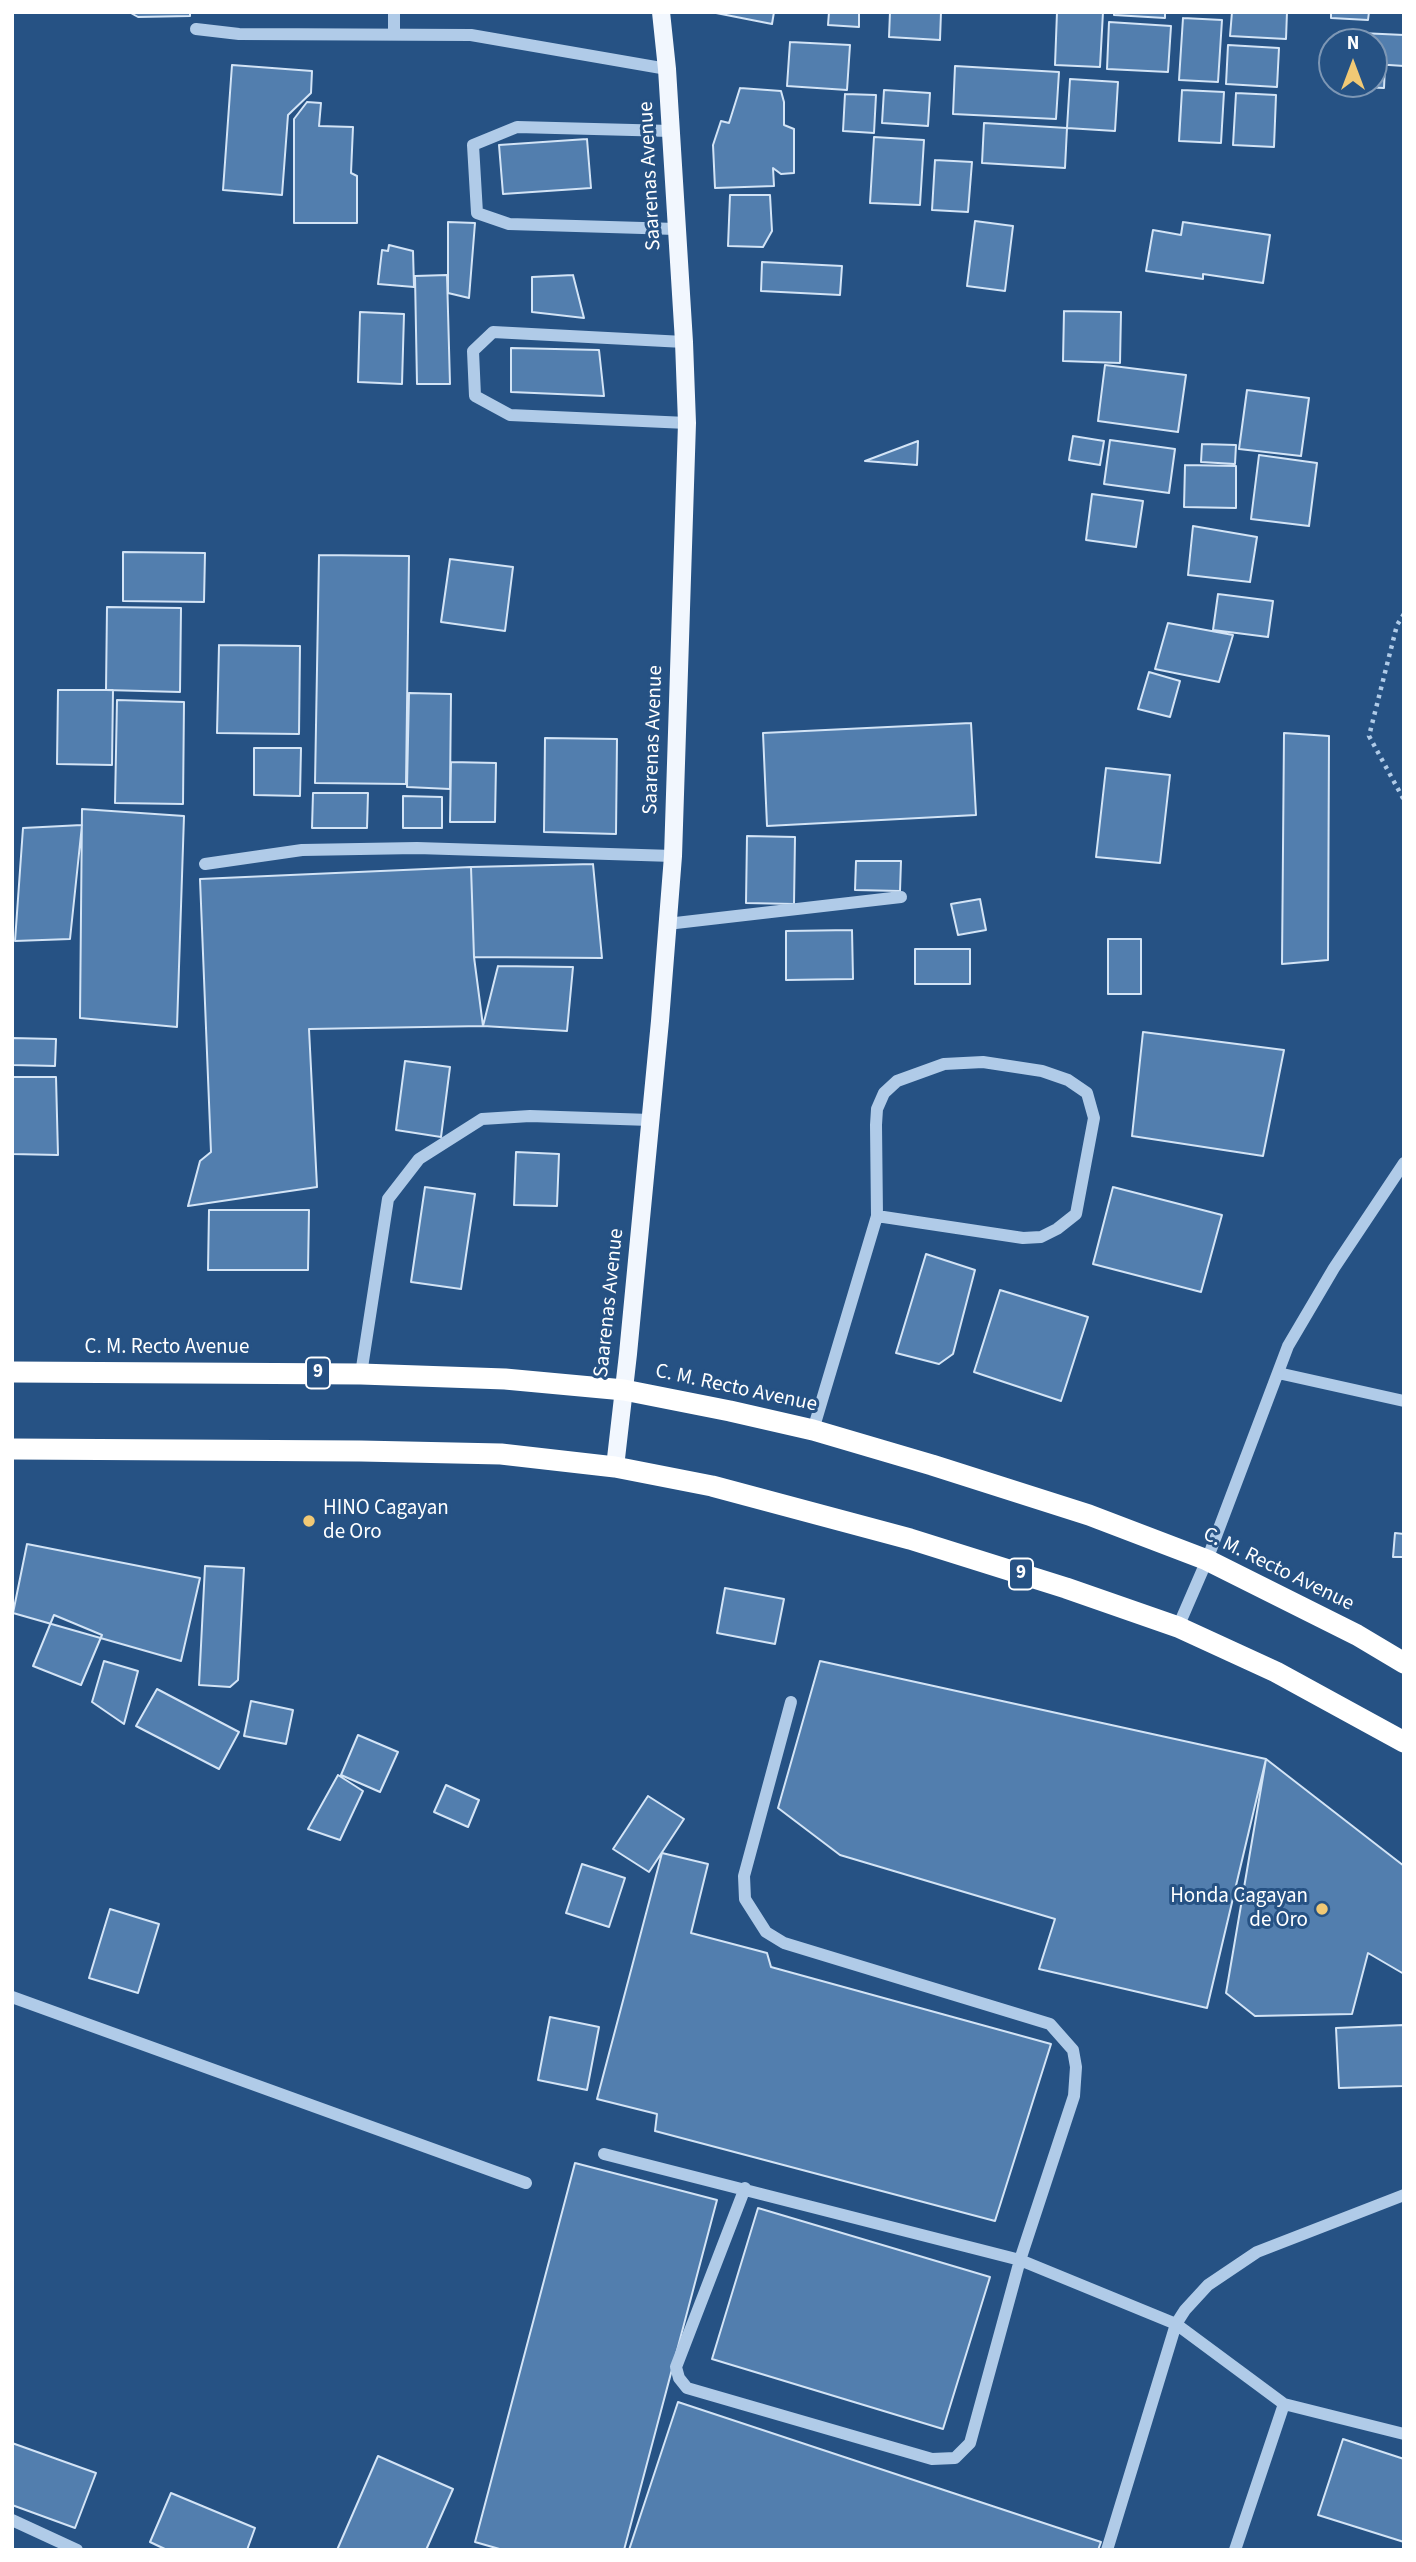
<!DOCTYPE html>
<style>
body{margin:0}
#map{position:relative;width:1416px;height:2562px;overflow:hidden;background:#265284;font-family:"Source Sans 3",sans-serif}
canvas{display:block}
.frame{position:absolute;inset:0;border:14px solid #fff;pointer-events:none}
.north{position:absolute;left:1318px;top:28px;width:70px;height:70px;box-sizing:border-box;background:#265284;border:2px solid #7d97b5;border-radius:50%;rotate:0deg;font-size:19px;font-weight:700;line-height:28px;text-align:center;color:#fff}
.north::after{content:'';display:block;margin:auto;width:24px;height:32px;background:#f1c975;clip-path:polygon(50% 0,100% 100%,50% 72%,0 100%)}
</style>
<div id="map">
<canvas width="1416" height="2562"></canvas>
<div class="frame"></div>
<div class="north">N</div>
</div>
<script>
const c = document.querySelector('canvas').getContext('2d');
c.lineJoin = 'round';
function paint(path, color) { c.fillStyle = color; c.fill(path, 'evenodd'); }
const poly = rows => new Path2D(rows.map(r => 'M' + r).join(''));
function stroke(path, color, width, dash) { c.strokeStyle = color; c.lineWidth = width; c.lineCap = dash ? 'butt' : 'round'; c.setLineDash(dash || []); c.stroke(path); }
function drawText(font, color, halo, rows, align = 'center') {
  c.font = font + ' "Source Sans 3",sans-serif'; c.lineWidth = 6; c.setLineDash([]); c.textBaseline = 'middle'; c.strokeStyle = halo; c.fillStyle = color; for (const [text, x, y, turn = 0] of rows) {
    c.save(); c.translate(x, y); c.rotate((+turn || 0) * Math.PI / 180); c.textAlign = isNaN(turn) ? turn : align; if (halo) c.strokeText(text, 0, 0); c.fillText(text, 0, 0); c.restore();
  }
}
const building = poly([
 [129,12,190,12,190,16,138,17,129,12],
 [711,12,774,12,772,24,711,12],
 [829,12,859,12,859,27,828,25,829,12],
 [890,12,941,12,940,40,889,37,890,12],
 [1057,12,1103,12,1100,67,1055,65,1057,12],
 [1114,12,1165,12,1165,18,1114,15,1114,12],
 [1232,12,1287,12,1286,39,1230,36,1232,12],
 [1331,12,1369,12,1368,20,1331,18,1331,12],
 [1183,18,1222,20,1218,82,1179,80,1183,18],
 [1109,22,1171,26,1168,72,1107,69,1109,22],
 [1339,32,1404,35,1404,66,1374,64,1374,42,1339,42,1339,32],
 [790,42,850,45,847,90,787,86,790,42],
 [1228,45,1279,48,1277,87,1226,84,1228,45],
 [232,65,312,71,311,93,288,115,282,195,223,190,232,65],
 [1374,65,1385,66,1384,88,1339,86,1374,84,1374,65],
 [955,66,1059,72,1056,119,953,114,955,66],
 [1070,79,1118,82,1115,131,1067,128,1070,79],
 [740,88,781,91,784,102,784,125,794,129,794,173,781,174,773,168,774,186,715,188,713,145,721,121,729,123,740,88],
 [884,90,930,93,928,126,882,123,884,90],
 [1182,90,1224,92,1221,143,1179,141,1182,90],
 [1236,93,1276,95,1274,147,1233,145,1236,93],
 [845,94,876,95,874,133,843,131,845,94],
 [307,102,321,103,319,126,353,127,351,173,357,176,357,223,294,223,294,119,307,102],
 [984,123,1067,128,1065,168,982,163,984,123],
 [874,137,924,140,920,205,870,203,874,137],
 [587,139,591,188,503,194,499,145,587,139],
 [935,160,972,162,968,212,932,210,935,160],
 [730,195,770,195,772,231,763,247,728,246,730,195],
 [975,221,1013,226,1005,291,967,286,975,221],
 [448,222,475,223,469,298,448,293,448,222],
 [1183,222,1270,235,1263,283,1203,274,1203,279,1146,271,1153,230,1181,235,1183,222],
 [389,245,413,251,414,287,378,284,382,250,388,251,389,245],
 [762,262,842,266,840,295,761,291,762,262],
 [447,275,450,384,417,384,415,276,447,275],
 [573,275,584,318,532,312,532,277,573,275],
 [1064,311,1121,312,1120,363,1063,361,1064,311],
 [360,312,404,314,402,384,358,382,360,312],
 [511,348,599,350,604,396,511,392,511,348],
 [1105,365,1186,375,1178,432,1098,421,1105,365],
 [1247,390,1309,398,1301,456,1239,449,1247,390],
 [1073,436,1104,441,1100,465,1069,460,1073,436],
 [1110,440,1175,449,1169,493,1104,484,1110,440],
 [918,441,917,465,865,461,918,441],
 [1202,444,1236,445,1235,464,1201,462,1202,444],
 [1259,455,1317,463,1309,526,1251,519,1259,455],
 [1185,465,1236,466,1236,508,1184,507,1185,465],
 [1092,494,1143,501,1136,547,1086,540,1092,494],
 [1193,526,1257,537,1250,582,1188,575,1193,526],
 [123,552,205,553,204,602,123,601,123,552],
 [319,555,409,556,406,784,315,783,319,555],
 [450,559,513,567,505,631,441,622,450,559],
 [1218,594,1273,601,1268,637,1213,630,1218,594],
 [107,607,181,608,180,692,106,690,107,607],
 [1168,623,1233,635,1219,682,1155,669,1168,623],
 [219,645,300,646,299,734,217,733,219,645],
 [1149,672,1180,681,1170,717,1138,709,1149,672],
 [58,690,113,690,112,765,57,764,58,690],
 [409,693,451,694,450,789,407,787,409,693],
 [117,700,184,702,183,804,115,803,117,700],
 [971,723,976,815,767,826,763,733,971,723],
 [1284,733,1329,736,1328,960,1282,964,1284,733],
 [545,738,617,739,616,834,544,832,545,738],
 [254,748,301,748,300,796,254,795,254,748],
 [451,762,496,763,495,822,450,822,451,762],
 [1106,768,1170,775,1160,863,1096,857,1106,768],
 [313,793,368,793,367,828,312,828,313,793],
 [403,796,442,797,442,828,403,828,403,796],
 [82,809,184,816,177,1027,80,1018,82,809],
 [82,825,70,939,15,941,23,828,82,825],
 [747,836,795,837,794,904,746,903,747,836],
 [856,861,901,861,900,891,855,890,856,861],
 [593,864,602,958,474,957,471,867,593,864],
 [471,867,474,957,483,1026,309,1029,317,1187,188,1206,200,1161,211,1152,200,879,471,867],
 [980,899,986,930,958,935,951,904,980,899],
 [852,930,853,979,786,980,786,931,852,930],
 [1108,939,1141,939,1141,994,1108,994,1108,939],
 [915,949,970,949,970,984,915,984,915,949],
 [498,966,573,967,567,1031,483,1026,498,966],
 [1143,1032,1284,1050,1263,1156,1132,1136,1143,1032],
 [12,1038,56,1039,55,1066,12,1065,12,1038],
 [405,1061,450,1067,441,1137,396,1130,405,1061],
 [12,1077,56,1077,58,1155,12,1154,12,1077],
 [516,1152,559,1154,557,1206,514,1205,516,1152],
 [425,1187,475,1194,461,1289,411,1282,425,1187],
 [1113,1187,1222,1215,1201,1292,1093,1264,1113,1187],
 [209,1210,309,1210,308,1270,208,1270,209,1210],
 [926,1254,975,1270,953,1354,939,1364,896,1353,926,1254],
 [1000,1290,1088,1317,1061,1401,974,1372,1000,1290],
 [1395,1533,1404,1534,1404,1557,1393,1557,1395,1533],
 [27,1544,200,1578,181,1661,13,1613,27,1544],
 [205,1566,244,1568,238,1680,230,1687,199,1685,205,1566],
 [725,1588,784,1599,775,1644,717,1633,725,1588],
 [54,1615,102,1635,81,1685,33,1666,54,1615],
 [104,1661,138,1671,124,1724,92,1702,104,1661],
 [820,1661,1266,1759,1207,2008,1039,1969,1055,1919,840,1855,778,1808,820,1661],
 [157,1689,239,1732,219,1769,136,1726,157,1689],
 [251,1701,293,1710,286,1744,244,1736,251,1701],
 [358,1735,398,1752,380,1792,341,1775,358,1735],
 [1266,1759,1404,1866,1404,1974,1368,1953,1352,2014,1255,2016,1226,1993,1266,1759],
 [338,1775,363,1791,340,1840,308,1829,338,1775],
 [446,1785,479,1800,468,1827,434,1812,446,1785],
 [648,1796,684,1819,649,1872,613,1849,648,1796],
 [662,1853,708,1864,691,1933,767,1953,771,1967,1051,2044,995,2221,655,2131,657,2114,597,2099,662,1853],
 [582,1864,625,1878,609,1927,566,1913,582,1864],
 [110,1909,159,1924,138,1993,89,1978,110,1909],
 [550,2017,599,2027,587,2090,538,2080,550,2017],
 [1404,2025,1404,2086,1339,2088,1336,2028,1404,2025],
 [575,2163,717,2200,624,2550,503,2550,475,2542,575,2163],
 [758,2208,990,2277,943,2429,712,2359,758,2208],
 [678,2402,1101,2542,1098,2550,629,2550,678,2402],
 [1343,2439,1404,2459,1404,2542,1318,2515,1343,2439],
 [12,2443,96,2473,75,2528,12,2505,12,2443],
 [378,2456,453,2489,426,2550,337,2550,378,2456],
 [171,2493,255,2528,247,2550,167,2550,150,2542,171,2493]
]);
paint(building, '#527eae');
stroke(building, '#d3e4f6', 2);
stroke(poly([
 [1404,614,1397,625,1369,736,1404,800]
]), '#b0cbe8', 4.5, [3.5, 5]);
stroke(poly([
 [394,12,394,34],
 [196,29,239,34,471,35,667,69],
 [671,131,517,127,473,145,477,213,509,224,676,229],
 [684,342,493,332,473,351,475,396,510,415,687,423],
 [205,864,302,850,417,848,673,856],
 [667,924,901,897],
 [1278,1373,1404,1401],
 [361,1374,388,1199,419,1159,482,1119,530,1116,650,1120],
 [813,1430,877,1216,876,1125,877,1109,884,1093,897,1081,944,1064,983,1062,1042,1071,1068,1080,1087,1093,1094,1118,1076,1214,1057,1229,1041,1237,1023,1238,877,1216],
 [1178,1627,1207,1560,1288,1346,1334,1268,1404,1163],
 [12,1997,526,2183],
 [604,2154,1020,2260,1176,2324,1284,2404,1235,2550],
 [745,2188,676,2367,679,2378,687,2388,932,2459,955,2458,970,2443,1020,2260,1074,2096,1076,2067,1073,2050,1050,2024,784,1943,766,1932,745,1899,744,1876,791,1702],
 [1284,2404,1404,2434],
 [12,2520,77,2550],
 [1107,2550,1176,2324,1185,2310,1208,2285,1257,2252,1404,2195]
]), '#b0cbe8', 12);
stroke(poly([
 [615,1467,628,1354,660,1021,673,856,687,423,684,342,667,69,661,12]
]), '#f2f7fe', 18);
stroke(poly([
 [12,1372,361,1374,505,1379,624,1390,730,1411,813,1430,932,1465,1089,1515,1207,1560,1357,1635,1404,1663],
 [12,1449,361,1451,501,1454,615,1467,712,1486,910,1539,1066,1588,1178,1627,1276,1672,1404,1742]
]), '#fff', 21);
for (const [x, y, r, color] of [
 [309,1521,7,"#f1c975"],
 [1322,1909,7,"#f1c975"]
]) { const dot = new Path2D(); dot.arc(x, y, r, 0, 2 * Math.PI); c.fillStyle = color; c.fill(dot); stroke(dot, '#265284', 2.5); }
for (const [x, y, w] of [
 [318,1373,24],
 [1021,1574,24]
]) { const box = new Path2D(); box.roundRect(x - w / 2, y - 15.5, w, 31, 5); c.fillStyle = '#265284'; c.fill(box); stroke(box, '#fff', 2); }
drawText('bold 19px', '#fff', null, [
 ["9",318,1373],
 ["9",1021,1574]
]);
drawText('21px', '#fff', '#265284', [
 ["Saarenas Avenue",651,176,-93],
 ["Saarenas Avenue",654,740,-88],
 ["Saarenas Avenue",610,1303,-84],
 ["C. M. Recto Avenue",167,1348],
 ["C. M. Recto Avenue",736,1389,12],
 ["C. M. Recto Avenue",1278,1570,26]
]);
drawText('21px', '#fff', '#265284', [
 ["HINO Cagayan",323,1509],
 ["de Oro",323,1533],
 ["Honda Cagayan",1308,1897,"right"],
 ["de Oro",1308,1921,"right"]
], 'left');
</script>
